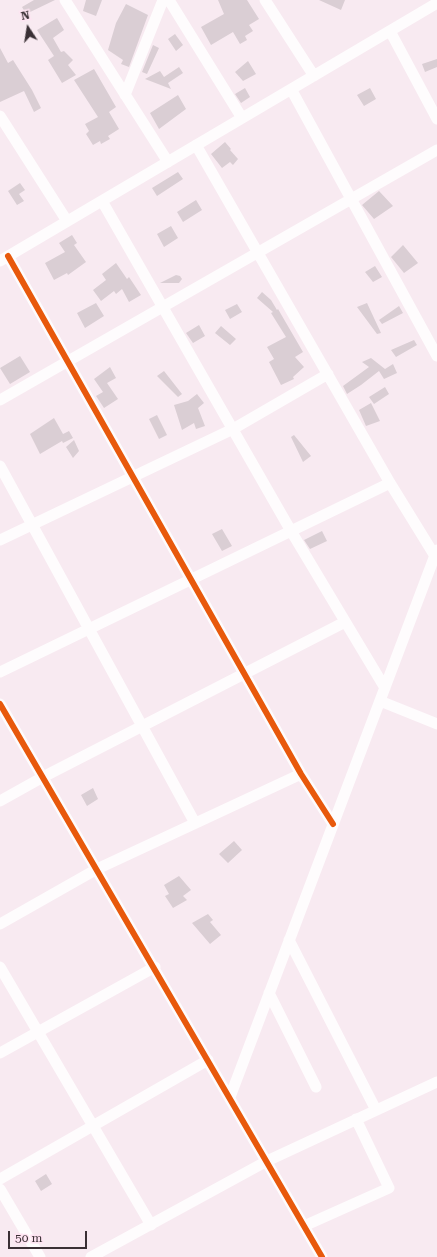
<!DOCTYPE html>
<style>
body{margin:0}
#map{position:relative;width:437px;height:1257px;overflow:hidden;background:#f8eaf1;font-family:"Roboto Serif",serif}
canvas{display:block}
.north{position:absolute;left:8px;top:8px;width:40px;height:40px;-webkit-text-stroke:3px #fee4f2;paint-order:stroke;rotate:348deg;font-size:11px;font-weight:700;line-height:16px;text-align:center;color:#3a3035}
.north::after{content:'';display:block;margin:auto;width:14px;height:18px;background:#3a3035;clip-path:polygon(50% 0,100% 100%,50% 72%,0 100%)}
.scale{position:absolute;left:8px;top:1231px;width:79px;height:18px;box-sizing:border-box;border:2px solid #3a3035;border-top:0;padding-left:5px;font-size:12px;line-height:14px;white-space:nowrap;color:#3a3035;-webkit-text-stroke:3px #fee4f2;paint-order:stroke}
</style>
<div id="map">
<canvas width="437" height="1257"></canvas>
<div class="north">N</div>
<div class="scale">50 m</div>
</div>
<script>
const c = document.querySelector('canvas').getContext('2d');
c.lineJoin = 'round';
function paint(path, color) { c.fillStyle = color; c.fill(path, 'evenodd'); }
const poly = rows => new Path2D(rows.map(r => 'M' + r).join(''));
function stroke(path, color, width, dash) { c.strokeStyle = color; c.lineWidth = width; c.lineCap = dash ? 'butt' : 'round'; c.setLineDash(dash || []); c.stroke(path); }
paint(poly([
 [34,0,55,0,26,14,22,7],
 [86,0,102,0,96,16,83,11],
 [218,0,247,0,259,19,249,25,253,31,245,36,247,40,240,44,233,32,211,45,201,27,224,14],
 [319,0,345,0,341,10],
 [126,4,148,15,129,67,121,64,123,60,108,50,116,23],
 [57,18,64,30,53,38,61,52,64,51,73,60,68,65,76,75,62,83,48,60,54,56,37,30],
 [175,34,183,45,176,51,168,39],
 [153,45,159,48,147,74,142,72],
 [0,48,8,63,13,60,32,90,41,108,34,112,24,91,0,102],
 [437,59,437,67,425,72,422,64],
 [248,61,256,74,243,81,235,72],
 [179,67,183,73,168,83,171,89,145,79,160,71,164,77],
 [94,69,116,107,109,112,119,129,108,136,110,139,101,144,100,141,93,145,86,134,89,131,85,124,98,117,74,80],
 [245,88,250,97,241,103,235,94],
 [370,88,376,99,364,106,357,95],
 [178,95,186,109,159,129,150,113],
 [225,142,231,149,230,150,238,159,233,165,230,162,222,168,211,154],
 [178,172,183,179,157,196,152,188],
 [20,183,25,190,19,194,24,201,17,205,8,191],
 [379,191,393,206,374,219,362,205],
 [196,200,202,210,183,222,177,212],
 [171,226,178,238,164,247,157,234],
 [72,235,77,243,74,245,86,262,68,275,67,273,54,280,45,263,65,252,59,243],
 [403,245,418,263,404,273,391,257],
 [116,263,127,279,129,277,141,295,129,302,122,289,116,294,114,291,101,301,93,290,106,280,102,274],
 [375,266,382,277,373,282,365,272],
 [176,275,180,276,182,279,179,283,160,283],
 [262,292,271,300,277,310,278,309,303,352,295,357,304,367,293,377,294,379,281,385,269,362,274,359,267,347,286,337,271,313,273,312,257,298],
 [96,303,104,316,85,328,77,313],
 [367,303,381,333,377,334,357,307],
 [237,304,242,312,230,319,225,310],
 [399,306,403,313,382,324,379,320],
 [199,325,205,336,193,343,186,333],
 [221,326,236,339,230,345,215,333],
 [414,340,417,345,396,357,391,350],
 [20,356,30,372,10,384,0,368],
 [371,358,385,369,393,364,397,373,384,379,379,371,361,385,347,394,343,386,369,367,362,362],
 [110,367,116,378,107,383,118,399,104,408,96,396,103,392,94,379],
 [164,371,182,394,178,397,157,376],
 [385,387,389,394,374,404,369,397],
 [197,394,204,403,198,408,205,426,196,429,194,423,182,430,174,405,188,401],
 [371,403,380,421,366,426,359,410],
 [157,415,167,435,159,439,149,419],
 [54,418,63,434,69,431,73,438,63,443,62,441,40,454,30,434],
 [294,435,311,456,303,462,291,437],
 [74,440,79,451,73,458,66,447],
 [222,529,232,546,222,551,212,534],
 [322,531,327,541,310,549,304,540],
 [93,788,98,799,87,806,81,795],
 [234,841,242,850,228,863,219,854],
 [179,876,191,890,183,896,187,900,173,908,165,896,169,894,164,885],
 [208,914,213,920,210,922,221,935,210,944,192,923],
 [46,1174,52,1184,41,1191,35,1181]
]), '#daced4');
stroke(poly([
 [65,0,168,162],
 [169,0,242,118],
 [265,0,314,76],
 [390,31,437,119],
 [291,89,437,356],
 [125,95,163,0],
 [0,116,67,221],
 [196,145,390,483,435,556],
 [102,201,291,531,385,688],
 [8,256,301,774,333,824],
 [0,261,437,3],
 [0,400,437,150],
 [0,466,195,823],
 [0,540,233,429,328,374],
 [0,672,390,483],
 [380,701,437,724],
 [0,704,322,1257],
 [0,801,43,777,345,622],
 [0,924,97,869,301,774],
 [289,940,376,1110],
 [0,967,151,1225],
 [269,993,316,1087],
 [0,1053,155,967],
 [230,1097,437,550],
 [0,1179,208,1060],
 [0,1189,40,1257],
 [304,1226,389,1188,356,1119],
 [91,1257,267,1161,437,1082]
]), '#fefcfd', 11);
stroke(poly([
 [8,256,301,774,333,824],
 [0,704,322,1257]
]), '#e8590c', 6);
</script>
